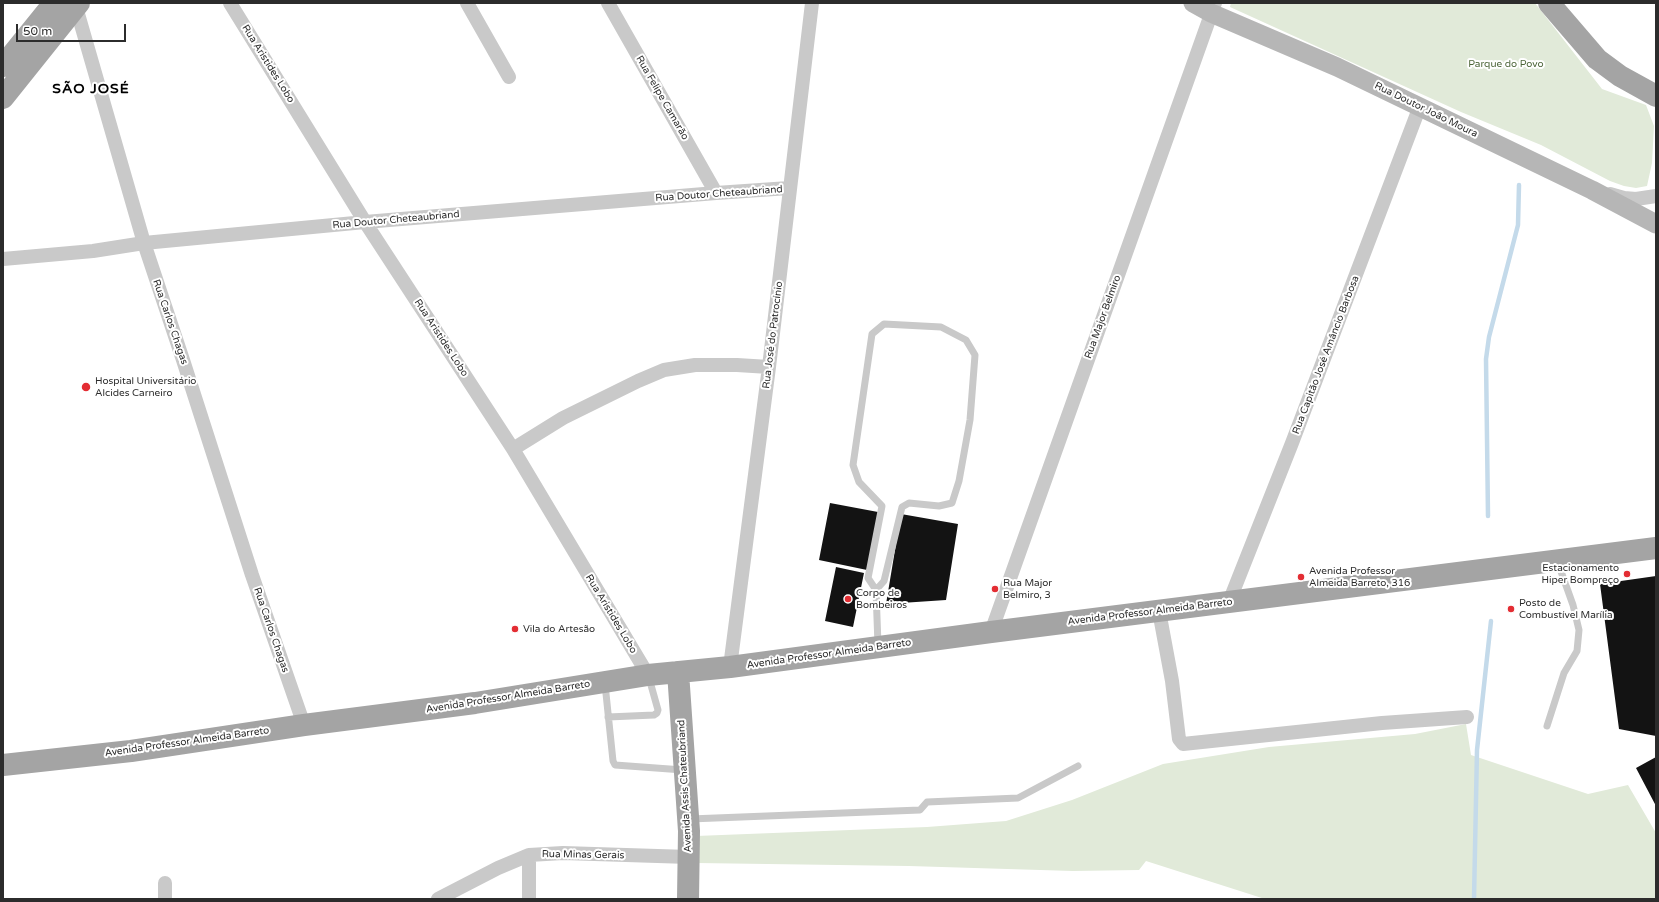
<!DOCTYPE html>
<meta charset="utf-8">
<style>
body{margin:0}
#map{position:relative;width:1659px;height:902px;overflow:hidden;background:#fff;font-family:"Varela Round",sans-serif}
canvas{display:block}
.frame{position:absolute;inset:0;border:4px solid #2c2c2c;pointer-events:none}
.scale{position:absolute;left:16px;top:24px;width:110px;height:18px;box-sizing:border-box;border:2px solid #2c2c2c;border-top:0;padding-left:5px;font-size:12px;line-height:14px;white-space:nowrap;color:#2c2c2c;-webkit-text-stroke:3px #fff;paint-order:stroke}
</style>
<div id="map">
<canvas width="1659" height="902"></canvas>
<div class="frame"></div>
<div class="scale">50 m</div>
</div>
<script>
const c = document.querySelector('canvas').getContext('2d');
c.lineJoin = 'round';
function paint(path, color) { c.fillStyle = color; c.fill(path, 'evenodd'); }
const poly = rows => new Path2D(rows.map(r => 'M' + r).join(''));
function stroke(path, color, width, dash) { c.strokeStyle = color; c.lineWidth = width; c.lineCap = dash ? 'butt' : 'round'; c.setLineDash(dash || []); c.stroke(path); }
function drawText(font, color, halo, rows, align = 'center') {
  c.font = font + ' "Varela Round",sans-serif'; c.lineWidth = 4; c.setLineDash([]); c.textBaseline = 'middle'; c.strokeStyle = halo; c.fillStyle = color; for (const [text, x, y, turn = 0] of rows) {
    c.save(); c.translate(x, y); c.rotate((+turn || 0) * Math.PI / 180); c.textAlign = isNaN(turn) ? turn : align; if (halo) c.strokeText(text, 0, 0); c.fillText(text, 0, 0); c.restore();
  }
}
paint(poly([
 [1231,3,1535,3,1602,89,1646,105,1654,126,1652,163,1647,186,1636,188,1624,186,1610,181,1541,145,1461,112,1230,7],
 [1466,724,1471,755,1588,794,1628,785,1656,833,1656,899,1265,899,1146,861,1139,870,1073,871,909,866,697,863,696,836,927,827,1006,821,1072,800,1163,764,1269,747,1415,734]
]), '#e1ead9');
stroke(poly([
 [1488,516,1486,359,1489,337,1518,225,1519,185],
 [1474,899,1477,750,1491,621]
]), '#c4daea', 4.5);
paint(poly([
 [830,503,878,512,867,570,819,560],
 [901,514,958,524,946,600,886,604],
 [836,567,864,573,853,627,825,621],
 [1656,576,1656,736,1619,729,1600,584],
 [1656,757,1656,806,1636,768]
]), '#131313');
stroke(poly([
 [876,590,884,581,902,507,909,503,939,506,952,503,959,481,970,420,975,355,966,340,941,327,884,324,872,334,853,465,859,482,882,506,868,578,876,590,878,645],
 [605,684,613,761,615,765,683,770],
 [608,717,654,715,657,713,658,710,649,678],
 [1547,726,1564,673,1577,651,1579,630,1573,605,1558,563],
 [690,819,920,810,927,802,1018,798,1078,766]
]), '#c9c9c9', 7);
stroke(poly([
 [230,3,365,222,513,449,648,675],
 [467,3,509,77],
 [608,3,716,193],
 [76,7,144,243,183,360,252,575,304,725],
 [1610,194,1624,198,1636,199,1656,196],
 [3,259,93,251,144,243,365,222,716,193,789,188],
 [513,449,563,418,638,381,664,370,695,365,737,365,769,367],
 [1229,602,1292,443,1420,106],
 [1159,611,1172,681,1179,739,1183,744,1382,723,1467,717],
 [991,632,1215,3],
 [730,667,769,367,812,3],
 [165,899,165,883],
 [438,899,498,868,529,855,563,853,689,857],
 [529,899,529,855]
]), '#c9c9c9', 14);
stroke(poly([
 [1193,3,1211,13,1337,67,1592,190,1656,224]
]), '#b6b6b6', 19);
stroke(poly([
 [1549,3,1597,59,1620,76,1656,96],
 [3,66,54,3],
 [3,98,79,3],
 [678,672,689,831,688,899],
 [3,765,131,751,304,725,475,703,648,675,730,667,991,632,1656,548]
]), '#a4a4a4', 22);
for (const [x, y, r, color] of [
 [86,387,5,"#e32d33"],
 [1627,574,4,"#e32d33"],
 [1301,577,4,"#e32d33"],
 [995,589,4,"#e32d33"],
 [848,599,4,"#e32d33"],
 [1511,609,4,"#e32d33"],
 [515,629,4,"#e32d33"]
]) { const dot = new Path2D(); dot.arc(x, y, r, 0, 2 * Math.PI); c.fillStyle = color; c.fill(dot); stroke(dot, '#fff', 1.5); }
drawText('10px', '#2c2c2c', '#fff', [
 ["Rua Aristides Lobo",268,64,58],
 ["Rua Felipe Camarão",662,98,60],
 ["Rua Doutor João Moura",1426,110,26],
 ["Rua Doutor Cheteaubriand",719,194,-4],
 ["Rua Doutor Cheteaubriand",396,220,-5],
 ["Rua Major Belmiro",1103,317,-70],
 ["Rua Carlos Chagas",170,322,71],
 ["Rua José do Patrocínio",773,335,-83],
 ["Rua Aristides Lobo",441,338,57],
 ["Rua Capitão José Amâncio Barbosa",1326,355,-69],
 ["Avenida Professor Almeida Barreto",1150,612,-7],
 ["Rua Aristides Lobo",611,614,59],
 ["Rua Carlos Chagas",271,630,71],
 ["Avenida Professor Almeida Barreto",829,654,-8],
 ["Avenida Professor Almeida Barreto",508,697,-9],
 ["Avenida Professor Almeida Barreto",187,742,-8],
 ["Avenida Assis Chateubriand",685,786,-93],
 ["Rua Minas Gerais",583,855,1]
]);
drawText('10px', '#4d663a', '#fff', [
 ["Parque do Povo",1506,64]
]);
drawText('10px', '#2c2c2c', '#fff', [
 ["Hospital Universitário",95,381],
 ["Alcides Carneiro",95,393],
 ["Estacionamento",1619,568,"right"],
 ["Hiper Bompreço",1619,580,"right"],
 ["Avenida Professor",1309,571],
 ["Almeida Barreto, 316",1309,583],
 ["Rua Major",1003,583],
 ["Belmiro, 3",1003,595],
 ["Corpo de",856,593],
 ["Bombeiros",856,605],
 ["Posto de",1519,603],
 ["Combustível Marília",1519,615],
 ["Vila do Artesão",523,629]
], 'left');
c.letterSpacing = '1px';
drawText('bold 14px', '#000', '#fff', [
 ["SÃO JOSÉ",91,89]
]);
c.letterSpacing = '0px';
</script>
